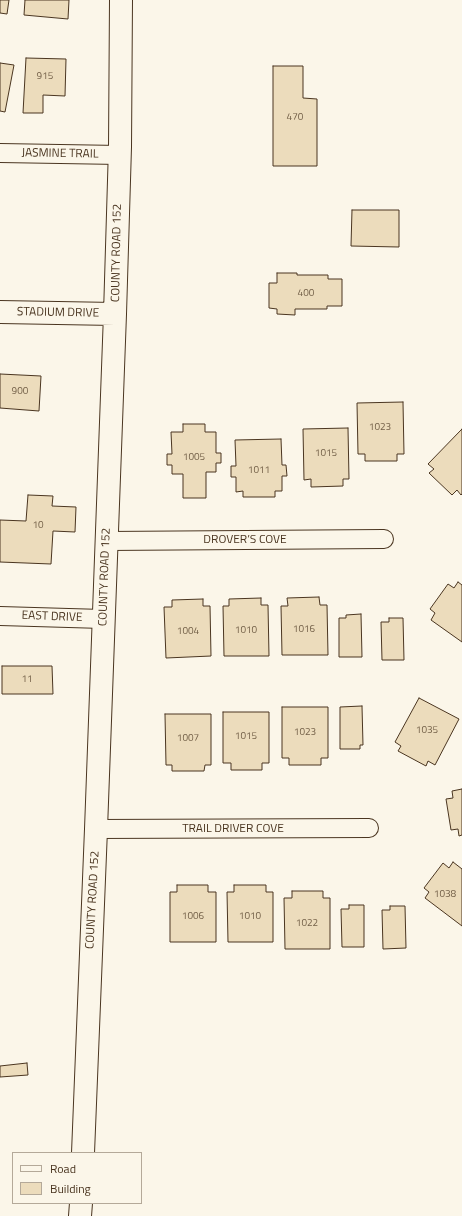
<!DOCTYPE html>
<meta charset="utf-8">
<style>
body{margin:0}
#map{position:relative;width:462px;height:1216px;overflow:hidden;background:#fbf6e9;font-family:"Titillium Web",sans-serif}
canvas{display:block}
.legend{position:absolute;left:12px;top:1152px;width:130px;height:52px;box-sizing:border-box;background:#fbf6e9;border:1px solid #b4a999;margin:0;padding:5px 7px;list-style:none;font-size:12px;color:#4a3520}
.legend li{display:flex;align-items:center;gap:8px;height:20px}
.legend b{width:20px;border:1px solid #b4a999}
</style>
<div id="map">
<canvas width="462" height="1216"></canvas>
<ul class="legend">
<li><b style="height:5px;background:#fbf6e9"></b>Road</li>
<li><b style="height:11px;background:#ecdcbc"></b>Building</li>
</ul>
</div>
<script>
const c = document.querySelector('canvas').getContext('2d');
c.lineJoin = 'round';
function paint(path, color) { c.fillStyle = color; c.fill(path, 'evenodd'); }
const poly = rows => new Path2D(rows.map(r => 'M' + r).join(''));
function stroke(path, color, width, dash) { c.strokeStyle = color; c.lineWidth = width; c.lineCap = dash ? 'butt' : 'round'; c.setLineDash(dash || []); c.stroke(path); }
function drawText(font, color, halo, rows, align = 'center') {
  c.font = font + ' "Titillium Web",sans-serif'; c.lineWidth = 3; c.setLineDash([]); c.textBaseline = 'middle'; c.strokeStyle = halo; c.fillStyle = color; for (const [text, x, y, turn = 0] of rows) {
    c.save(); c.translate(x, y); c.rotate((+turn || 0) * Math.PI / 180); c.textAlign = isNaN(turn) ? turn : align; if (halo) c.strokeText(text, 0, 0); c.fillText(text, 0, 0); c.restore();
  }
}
const building = poly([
 [0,0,9,0,7,14,0,13,0,0],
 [25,0,69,0,68,19,24,15,25,0],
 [26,58,66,59,65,96,43,95,43,113,23,113,26,58],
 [0,63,14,65,5,112,0,111,0,63],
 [273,66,303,66,303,98,317,99,317,166,273,166,273,66],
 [352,210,399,210,399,247,351,246,352,210],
 [277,273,297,273,297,275,328,275,328,279,342,279,342,306,327,306,327,309,295,309,295,315,277,314,277,309,269,308,269,283,277,283,277,273],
 [0,374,41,376,39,411,0,408,0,374],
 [403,402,404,454,397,454,397,461,365,461,365,454,358,454,357,403,403,402],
 [183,424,205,424,205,432,216,432,216,453,221,453,221,463,216,463,216,472,206,472,206,498,183,498,183,474,172,474,172,465,167,465,167,454,172,454,171,432,183,432,183,424],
 [348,428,349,479,343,479,343,486,311,487,311,479,304,480,303,429,348,428],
 [462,429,462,494,461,495,457,490,452,495,429,473,434,469,428,464,462,429],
 [281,439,282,465,286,465,287,476,282,476,282,491,275,491,275,497,243,497,243,491,236,492,236,477,231,477,231,466,236,466,235,440,281,439],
 [28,495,53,496,52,506,76,507,75,532,53,531,51,564,0,562,0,520,26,521,28,495],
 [458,582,462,585,462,642,431,620,435,613,430,609,448,584,454,588,458,582],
 [319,597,320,605,327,605,328,655,282,655,281,606,288,606,287,598,319,597],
 [261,598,261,605,268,605,269,656,224,656,223,606,229,606,229,599,261,598],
 [203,599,203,606,210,606,211,656,166,658,164,607,172,607,172,600,203,599],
 [361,614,362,657,339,657,339,618,346,618,346,615,361,614],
 [389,618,403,618,404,660,382,660,381,622,389,622,389,618],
 [2,666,52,666,53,694,2,694,2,666],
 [419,698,459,719,435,765,428,761,426,766,398,751,401,746,395,742,419,698],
 [362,706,363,745,360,745,360,749,340,749,340,707,362,706],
 [282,707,328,707,328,758,321,758,321,765,289,765,289,758,282,758,282,707],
 [223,712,269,712,269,763,262,763,262,770,231,770,231,763,223,763,223,712],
 [165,714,211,714,211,765,205,765,204,771,172,771,172,765,166,765,165,714],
 [462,789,462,835,459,836,458,829,451,830,446,799,453,798,452,791,462,789],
 [453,862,462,869,462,926,425,898,429,892,424,888,443,863,449,868,453,862],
 [177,885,208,885,208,892,216,892,216,942,170,942,170,892,177,892,177,885],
 [234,885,266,885,266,892,273,892,273,942,228,942,227,892,234,892,234,885],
 [292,891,323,891,323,898,330,898,330,949,285,949,284,898,292,898,292,891],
 [349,905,364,905,364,947,342,947,341,909,349,909,349,905],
 [390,906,405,906,406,948,383,949,382,910,390,910,390,906],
 [27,1063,28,1075,0,1077,0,1066,27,1063]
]);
paint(building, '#ecdcbc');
stroke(building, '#4a3520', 1);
const street = poly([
 [0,153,120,155],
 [107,541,384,539],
 [0,616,103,619],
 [96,829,369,828]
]);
const secondary = poly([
 [0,312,115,314],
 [83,1153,96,829,115,314,120,147,121,0],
 [80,1216,81,1203]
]);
stroke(street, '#4a3520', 20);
stroke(secondary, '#4a3520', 24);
stroke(street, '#fbf6e9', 18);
stroke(secondary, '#fbf6e9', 22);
drawText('10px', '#725f47', null, [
 ["915",45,77],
 ["470",295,118],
 ["400",306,294],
 ["900",20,392],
 ["1023",380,428],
 ["1015",326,454],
 ["1005",194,458],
 ["1011",259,471],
 ["10",38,526],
 ["1016",304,630],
 ["1010",246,631],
 ["1004",188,632],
 ["11",27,680],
 ["1035",427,731],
 ["1023",305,733],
 ["1015",246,737],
 ["1007",188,739],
 ["1038",445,895],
 ["1006",193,917],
 ["1010",250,917],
 ["1022",307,924]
]);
drawText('12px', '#4a3520', '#fbf6e9', [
 ["JASMINE TRAIL",60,154,1],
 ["COUNTY ROAD 152",117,253,-89],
 ["STADIUM DRIVE",58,313,1],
 ["DROVER’S COVE",245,540],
 ["COUNTY ROAD 152",105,577,-88],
 ["EAST DRIVE",52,617,2],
 ["TRAIL DRIVER COVE",233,829],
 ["COUNTY ROAD 152",93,900,-87]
]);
</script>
